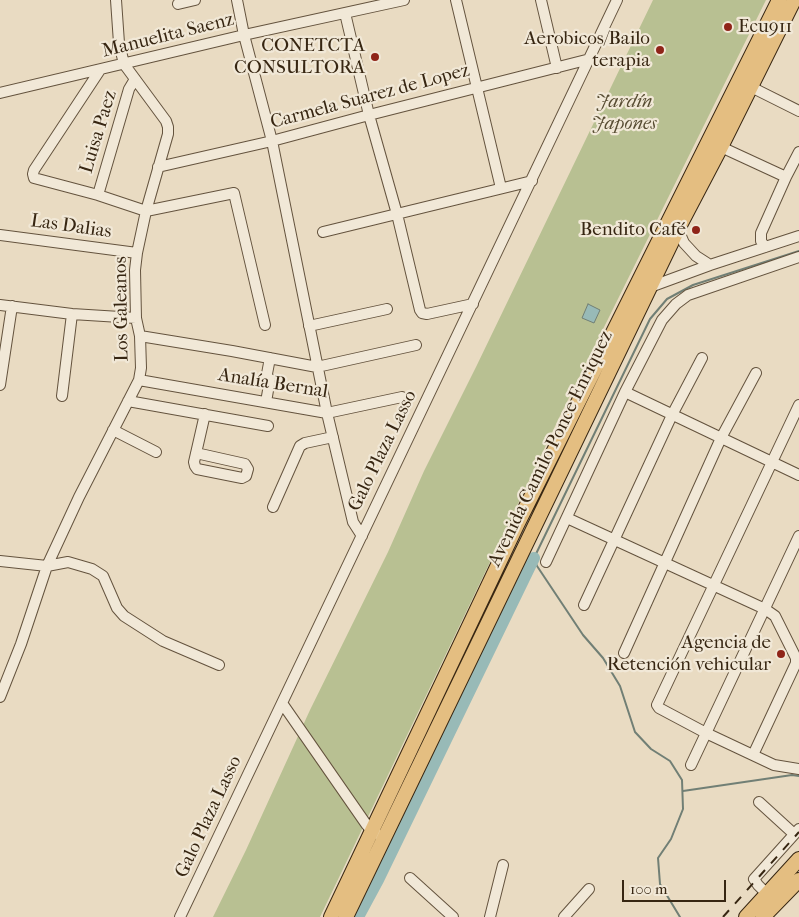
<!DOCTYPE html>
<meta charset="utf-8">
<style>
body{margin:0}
#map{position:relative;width:799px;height:917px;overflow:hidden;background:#e9dbc2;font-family:"IM FELL French Canon",serif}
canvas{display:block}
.scale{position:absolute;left:622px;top:880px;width:104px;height:22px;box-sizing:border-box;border:2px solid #372612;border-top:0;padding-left:6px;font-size:15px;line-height:18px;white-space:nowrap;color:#372612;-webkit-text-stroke:4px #f1e8d7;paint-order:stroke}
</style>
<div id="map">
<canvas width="799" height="917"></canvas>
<div class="scale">100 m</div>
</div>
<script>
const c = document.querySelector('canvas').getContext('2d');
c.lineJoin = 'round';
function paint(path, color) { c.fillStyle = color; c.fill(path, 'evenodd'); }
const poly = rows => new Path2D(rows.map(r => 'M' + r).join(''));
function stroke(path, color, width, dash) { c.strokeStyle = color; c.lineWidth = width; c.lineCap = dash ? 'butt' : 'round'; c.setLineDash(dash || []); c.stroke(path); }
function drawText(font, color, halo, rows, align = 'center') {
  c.font = font + ' "IM FELL French Canon",serif'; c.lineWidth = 4.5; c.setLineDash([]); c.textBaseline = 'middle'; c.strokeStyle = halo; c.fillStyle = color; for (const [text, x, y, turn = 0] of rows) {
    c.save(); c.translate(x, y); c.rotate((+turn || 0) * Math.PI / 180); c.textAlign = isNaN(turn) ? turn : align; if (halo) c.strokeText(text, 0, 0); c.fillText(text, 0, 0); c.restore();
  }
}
paint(poly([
 [653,0,766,0,559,418,320,917,213,917,246,850,310,710,388,552,424,471,476,367]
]), '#b8c092');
const water = poly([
 [588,304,600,310,594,323,582,318,588,304]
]);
paint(water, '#98bab7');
stroke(water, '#717f75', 1);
stroke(poly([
 [683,791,792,775,799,776],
 [680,917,660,884,658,858,671,839,683,809,682,780,670,761,651,749,635,732,620,686,603,658,583,635,537,566,534,558,650,319,667,299,693,285,799,251]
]), '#717f75', 2);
stroke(poly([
 [358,917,378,880,534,558]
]), '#98bab7', 12);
const minor = poly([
 [237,0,244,35,272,141,327,413,353,522,362,536],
 [456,0,501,188],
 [541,0,557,68],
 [178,4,195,0],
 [345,13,369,115,397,214,420,310,422,313,427,314,473,304],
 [100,70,34,170,33,174,34,178,98,195,146,211,234,193,265,325],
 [751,87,799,111],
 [0,93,244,35,404,0],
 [721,147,786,177],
 [158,167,272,141,369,115,590,59],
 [98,195,129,89,135,79],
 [679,227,681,236,684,243,696,256,710,265],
 [323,232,532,181],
 [0,235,137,253],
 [765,247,761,241,761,233,786,177,799,152],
 [650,287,710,265,799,236],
 [0,305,72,314,136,318],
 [309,326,387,309],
 [140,336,232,351,317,367,416,345],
 [139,380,327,413,402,397],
 [0,385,12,306],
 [625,392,799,475],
 [62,396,72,314],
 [128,401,268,426],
 [266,402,270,379,266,379,270,358],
 [799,405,657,705,659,708,706,733,774,765,799,769],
 [113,430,156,452],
 [196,453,245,464,248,469,246,476,242,478,197,469,195,466,194,462,205,414],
 [273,507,300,446,305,443,333,437],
 [567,518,765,609,775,616,796,658,796,663,753,755],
 [0,561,47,566,68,562,92,569,103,576,117,608,124,616,163,641,219,665],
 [546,562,625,392,662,320,676,304,688,295,799,257],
 [584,605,672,415,702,358],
 [624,653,721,438,756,373],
 [0,697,21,644,47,566,79,497,139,380,141,368,140,336,136,318,135,270,137,253,146,211,168,134,168,127,166,121,124,64,119,43,116,0],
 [282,703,366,824,372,831,377,834],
 [691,765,799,536],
 [759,802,794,834],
 [410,878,453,917],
 [767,894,758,885,754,879,799,829],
 [180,917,617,0],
 [490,917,503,865],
 [564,917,589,889]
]);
const major = poly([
 [331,917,517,525,779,0],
 [346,917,679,227,721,147,794,0],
 [746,917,799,859],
 [763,917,799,880]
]);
stroke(minor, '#64533e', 12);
stroke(major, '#372612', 16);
stroke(minor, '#f1e8d7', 10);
stroke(major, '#e4be81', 14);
stroke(poly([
 [723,917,799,832]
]), '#372612', 2, [9, 9]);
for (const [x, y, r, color] of [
 [728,27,5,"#8f2418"],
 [660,50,5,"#8f2418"],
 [375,57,5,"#8f2418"],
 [696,230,5,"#8f2418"],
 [781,654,5,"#8f2418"]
]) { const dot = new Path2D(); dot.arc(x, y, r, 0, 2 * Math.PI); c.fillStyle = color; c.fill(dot); stroke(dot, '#f1e8d7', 2); }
drawText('19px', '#372612', '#f1e8d7', [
 ["Ecu911",738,27,"left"],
 ["Aerobicos/Bailo",650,39],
 ["terapia",650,61],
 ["CONETCTA",365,46],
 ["CONSULTORA",365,68],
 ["Bendito Café",686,230],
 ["Agencia de",771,643],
 ["Retención vehicular",771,665]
], 'right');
drawText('19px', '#372612', '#f1e8d7', [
 ["Manuelita Saenz",168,36,-14],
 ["Carmela Suarez de Lopez",370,97,-15],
 ["Luisa Paez",99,132,-73],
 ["Las Dalias",71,227,8],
 ["Los Galeanos",122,309,-91],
 ["Analía Bernal",273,384,9],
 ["Avenida Camilo Ponce Enriquez",551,449,-64],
 ["Galo Plaza Lasso",383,451,-64],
 ["Galo Plaza Lasso",209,817,-65]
]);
drawText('italic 19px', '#574c32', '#f1e8d7', [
 ["Jardín",624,102],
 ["Japones",624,124]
]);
</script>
